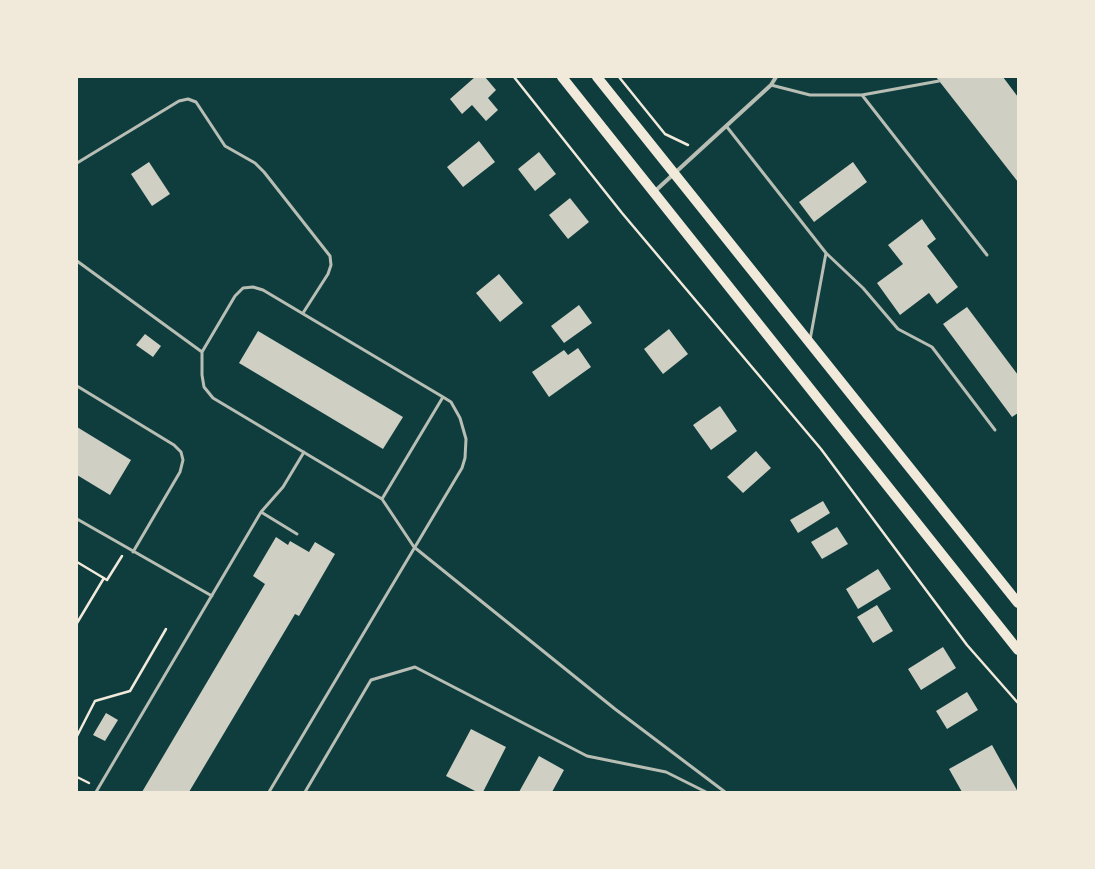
<!DOCTYPE html>
<style>
body{margin:0}
#map{position:relative;width:1095px;height:869px;overflow:hidden;background:#0f3d3e;font-family:"PT Sans",sans-serif}
canvas{display:block}
.frame{position:absolute;inset:0;border:78px solid #f1e9da;pointer-events:none}
</style>
<div id="map">
<canvas width="1095" height="869"></canvas>
<div class="frame"></div>
</div>
<script>
const c = document.querySelector('canvas').getContext('2d');
c.lineJoin = 'round';
function paint(path, color) { c.fillStyle = color; c.fill(path, 'evenodd'); }
const poly = rows => new Path2D(rows.map(r => 'M' + r).join(''));
function stroke(path, color, width, dash) { c.strokeStyle = color; c.lineWidth = width; c.lineCap = dash ? 'butt' : 'round'; c.setLineDash(dash || []); c.stroke(path); }
paint(poly([
 [475,77,485,77,496,90,488,98,498,110,486,121,472,105,462,114,450,99],
 [936,77,1003,77,1018,97,1018,182],
 [479,141,495,162,463,187,447,167],
 [539,152,556,174,535,191,518,169],
 [149,162,170,194,152,206,131,174],
 [853,162,867,182,814,222,799,202],
 [570,198,589,222,568,239,549,215],
 [922,219,936,239,927,246,958,287,937,304,929,293,900,315,877,283,903,264,888,245],
 [499,274,523,303,500,322,476,293],
 [579,305,592,323,564,343,551,326],
 [967,307,1018,375,1018,413,1012,417,943,324],
 [669,329,688,354,663,374,644,349],
 [258,331,403,417,383,449,239,363],
 [145,334,161,346,153,357,136,345],
 [578,348,591,367,549,397,532,372,564,350,568,355],
 [720,406,737,431,711,450,693,425],
 [77,427,131,460,110,495,77,475],
 [756,451,771,468,743,493,727,477],
 [823,501,830,513,798,533,790,520],
 [837,527,848,544,822,559,811,542],
 [276,537,288,545,290,541,309,552,315,542,335,554,299,616,295,614,189,792,142,792,265,584,253,576],
 [878,569,891,589,858,609,846,589],
 [877,605,893,631,873,643,857,617],
 [943,647,956,668,921,690,908,669],
 [967,692,978,710,947,729,936,711],
 [106,713,118,720,105,741,93,735],
 [471,729,506,747,483,792,477,792,446,776],
 [992,745,1018,792,962,792,949,769],
 [539,756,564,770,552,792,519,792]
]), '#cfcfc3');
stroke(poly([
 [514,77,622,213,821,449,967,645,1018,703],
 [619,77,665,134,688,145],
 [77,562,107,580,122,556],
 [77,623,104,578],
 [77,736,95,701,130,691,166,629],
 [77,777,89,783]
]), '#f1e9da', 2.5);
stroke(poly([
 [771,85,810,95,862,95,939,81],
 [862,95,987,255],
 [727,127,826,253,863,288,898,329,932,347,995,430],
 [77,163,179,101,188,99,196,102,225,146,255,163,264,172,330,256,331,265,328,274,303,313],
 [77,261,202,352],
 [810,340,826,253],
 [77,386,174,445,181,452,183,460,180,472,133,552],
 [382,499,414,547,615,709,725,792],
 [261,512,297,534],
 [77,519,212,596],
 [96,792,261,512,283,487,304,452],
 [269,792,462,468,465,458,466,439,460,418,451,402,443,397,263,290,253,287,243,288,235,296,202,352,202,375,204,387,213,398,382,499,443,397],
 [305,792,371,680,415,667,587,756,666,772,706,792]
]), '#b8beb3', 3);
stroke(poly([
 [654,192,771,85,776,77]
]), '#b8beb3', 4);
stroke(poly([
 [562,77,1018,650],
 [597,77,1018,603]
]), '#f1e9da', 10);
</script>
